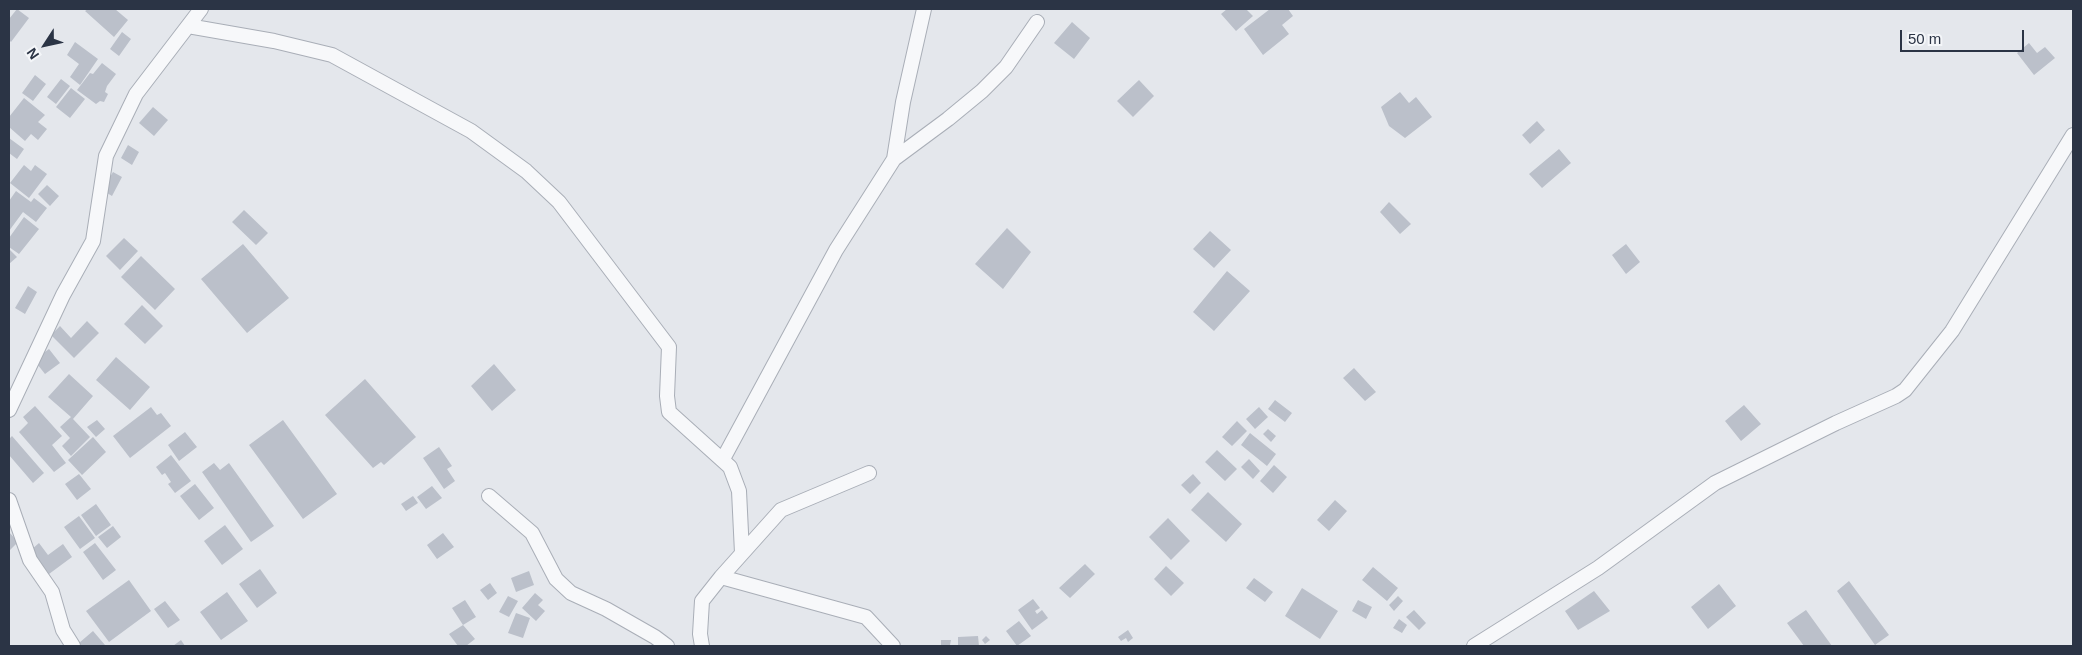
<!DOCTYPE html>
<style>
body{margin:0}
#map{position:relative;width:2082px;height:655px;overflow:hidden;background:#e4e7ec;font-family:Arial,sans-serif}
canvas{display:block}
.frame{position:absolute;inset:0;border:10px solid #2b3445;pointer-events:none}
.north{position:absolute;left:20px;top:20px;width:50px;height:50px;-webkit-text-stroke:4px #f4f6f9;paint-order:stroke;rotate:235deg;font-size:14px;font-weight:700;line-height:20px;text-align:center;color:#2b3445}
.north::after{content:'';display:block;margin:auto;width:18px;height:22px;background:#2b3445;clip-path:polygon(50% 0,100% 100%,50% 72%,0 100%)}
.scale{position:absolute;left:1900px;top:30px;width:124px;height:22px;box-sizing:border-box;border:2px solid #2b3445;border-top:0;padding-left:6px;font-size:15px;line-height:18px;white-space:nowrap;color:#2b3445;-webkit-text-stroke:4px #f4f6f9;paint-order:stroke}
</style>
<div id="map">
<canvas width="2082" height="655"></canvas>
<div class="frame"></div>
<div class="north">N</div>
<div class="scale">50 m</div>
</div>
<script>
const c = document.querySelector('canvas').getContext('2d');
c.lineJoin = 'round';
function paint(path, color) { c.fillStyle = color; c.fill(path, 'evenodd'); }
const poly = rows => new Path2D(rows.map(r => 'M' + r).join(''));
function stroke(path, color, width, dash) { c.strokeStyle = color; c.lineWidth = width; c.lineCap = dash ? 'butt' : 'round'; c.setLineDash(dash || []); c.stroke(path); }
paint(poly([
 [17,9,29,18,11,42,9,40,9,19],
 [88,9,115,9,128,20,114,37,85,11],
 [1227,9,1246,9,1253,16,1236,31,1221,14],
 [1270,9,1288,9,1293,16,1282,25,1289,34,1263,55,1244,29],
 [1072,22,1090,38,1074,59,1054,43],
 [122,32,131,39,119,56,110,49],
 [75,42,98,59,80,85,70,77,79,64,67,55],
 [2029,43,2037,53,2045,47,2055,58,2034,75,2017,53],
 [102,63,116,74,107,86,105,92,108,94,104,102,100,101,96,104,77,90,90,73,93,74],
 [35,75,46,84,33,101,22,93],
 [61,79,70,86,56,104,47,97],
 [1139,80,1154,96,1133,117,1117,101],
 [71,88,85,99,70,118,56,107],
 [1400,92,1409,103,1416,97,1432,117,1405,138,1389,126,1381,107],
 [24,98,45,115,38,122,47,129,38,140,31,134,25,141,9,127,9,117],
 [153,107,168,120,154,136,139,123],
 [1537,121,1545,130,1530,144,1522,135],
 [9,138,24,149,17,159,9,153],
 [128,145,139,152,132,165,121,158],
 [1559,149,1571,163,1542,188,1529,174],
 [24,165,31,171,35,165,47,174,29,198,10,183],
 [113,172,122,177,112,196,102,190],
 [47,185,59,196,50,206,38,194],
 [16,191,31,202,34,198,47,208,36,222,23,212,9,231,9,201],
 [1389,202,1411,224,1400,234,1380,212],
 [244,210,268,233,256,245,232,222],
 [24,217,39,229,19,254,9,247,9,238],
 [1007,228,1031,252,1003,289,975,264],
 [1210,231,1231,250,1214,268,1193,249],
 [124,238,138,251,120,270,106,256],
 [243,244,289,298,247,333,201,279],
 [1626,244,1640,262,1626,274,1612,255],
 [9,249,17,257,9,264],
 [141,256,175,289,155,310,121,277],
 [1227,271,1250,291,1214,331,1193,312],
 [28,286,37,292,25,314,15,308],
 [142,305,163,326,145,344,124,324],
 [87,321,99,333,74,358,51,335,60,326,71,338],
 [49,349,60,363,45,374,34,360],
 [116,357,150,387,130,410,96,380],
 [494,364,516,390,492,411,471,386],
 [1354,368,1376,392,1365,401,1343,378],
 [69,374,93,396,73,419,90,437,71,456,62,446,70,438,60,427,71,417,48,397],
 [365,379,416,437,384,465,381,462,373,468,325,415],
 [1275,400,1292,413,1285,422,1268,409],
 [1744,405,1761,424,1741,441,1725,421],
 [35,406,62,436,52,445,66,463,54,472,19,432,28,423,23,417],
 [151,407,157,415,161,413,171,426,130,458,113,436],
 [1259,407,1268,417,1255,429,1246,419],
 [97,420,105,429,96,437,87,427],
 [283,420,337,494,303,519,249,445],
 [1237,421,1247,431,1232,446,1222,437],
 [1268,429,1276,436,1271,442,1263,434],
 [185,432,197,447,179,461,168,445],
 [1250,433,1276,454,1267,466,1241,445],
 [12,436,44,473,33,483,9,455,9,439],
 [93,437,106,452,82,475,68,460],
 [439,447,452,466,447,469,455,481,444,489,423,458],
 [1217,450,1237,469,1225,481,1205,462],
 [171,455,191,481,175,493,168,484,171,482,165,473,162,475,156,467],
 [1249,459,1260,471,1253,479,1241,467],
 [214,463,220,470,229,463,274,526,251,542,202,472],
 [1274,465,1287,477,1273,493,1260,481],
 [79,474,91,489,77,500,65,484],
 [1193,474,1201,483,1190,494,1181,485],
 [195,484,214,508,199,520,180,496],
 [432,486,442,498,426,509,417,497],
 [1208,492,1242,524,1226,542,1191,510],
 [413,496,418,503,406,511,401,504],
 [1335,500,1347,511,1329,531,1317,520],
 [96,504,111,525,96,536,81,515],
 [79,516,95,538,80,549,64,527],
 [1168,518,1190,541,1171,560,1149,537],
 [225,525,243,549,222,565,204,541],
 [113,526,121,537,107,548,98,537],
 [9,532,18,542,9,551],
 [443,533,454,547,437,559,427,545],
 [39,543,48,555,63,544,72,557,49,574,31,550],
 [95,543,116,570,103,580,83,552],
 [1085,564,1095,574,1070,598,1059,588],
 [1166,566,1184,583,1171,596,1154,579],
 [1373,567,1398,588,1387,601,1362,580],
 [260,569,277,593,257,608,239,584],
 [529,571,534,585,516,592,511,578],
 [1254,578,1273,592,1265,602,1246,588],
 [129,580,151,611,109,642,86,611],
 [1849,581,1889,635,1875,645,1837,591],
 [490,583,497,593,488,600,480,590],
 [1719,584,1736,606,1708,629,1691,607],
 [1302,588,1338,611,1320,639,1285,616],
 [1594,591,1610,611,1578,630,1565,611],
 [227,592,248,621,221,640,200,612],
 [535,593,543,600,538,605,545,611,536,621,522,608],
 [508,596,518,601,509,617,499,612],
 [1398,596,1403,601,1394,611,1389,605],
 [1033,599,1040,608,1035,611,1037,614,1042,610,1048,618,1032,630,1018,610],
 [465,600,476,617,463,625,475,639,466,646,458,646,449,634,463,625,452,608],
 [1358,600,1372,607,1366,619,1352,611],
 [165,601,180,620,168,628,154,609],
 [1414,610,1426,623,1419,630,1406,617],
 [1806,610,1832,646,1804,646,1787,623],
 [516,613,530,618,523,638,508,633],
 [1399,619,1407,625,1402,633,1393,628],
 [1019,621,1031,636,1017,646,1006,631],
 [1128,630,1133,638,1128,642,1126,638,1121,641,1118,637],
 [93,631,105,645,103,646,82,646,79,643],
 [978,636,979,646,958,646,958,637],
 [986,636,990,640,985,644,982,640],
 [181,640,185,646,173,646],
 [941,640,951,640,950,645,941,645]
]), '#bbc0ca');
const street = poly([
 [188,26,274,41,332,55,471,131,526,171,559,202,669,347,667,396,669,412,730,467,739,491,742,553],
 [894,159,903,102,924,9],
 [9,410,63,295,93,241,106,156,136,94,201,9],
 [723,459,836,250,894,159,948,119,982,91,1006,67,1037,22],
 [489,496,532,533,556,579,571,593,606,609,655,637,667,646],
 [9,500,30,560,52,592,63,630,73,646],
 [721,577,866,617,893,646],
 [702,646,700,634,702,601,721,577,781,510,869,473],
 [1474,646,1598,568,1715,483,1836,423,1896,396,1905,390,1952,331,2073,135]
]);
stroke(street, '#a9aeb7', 16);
stroke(street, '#f7f8fa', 14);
</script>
